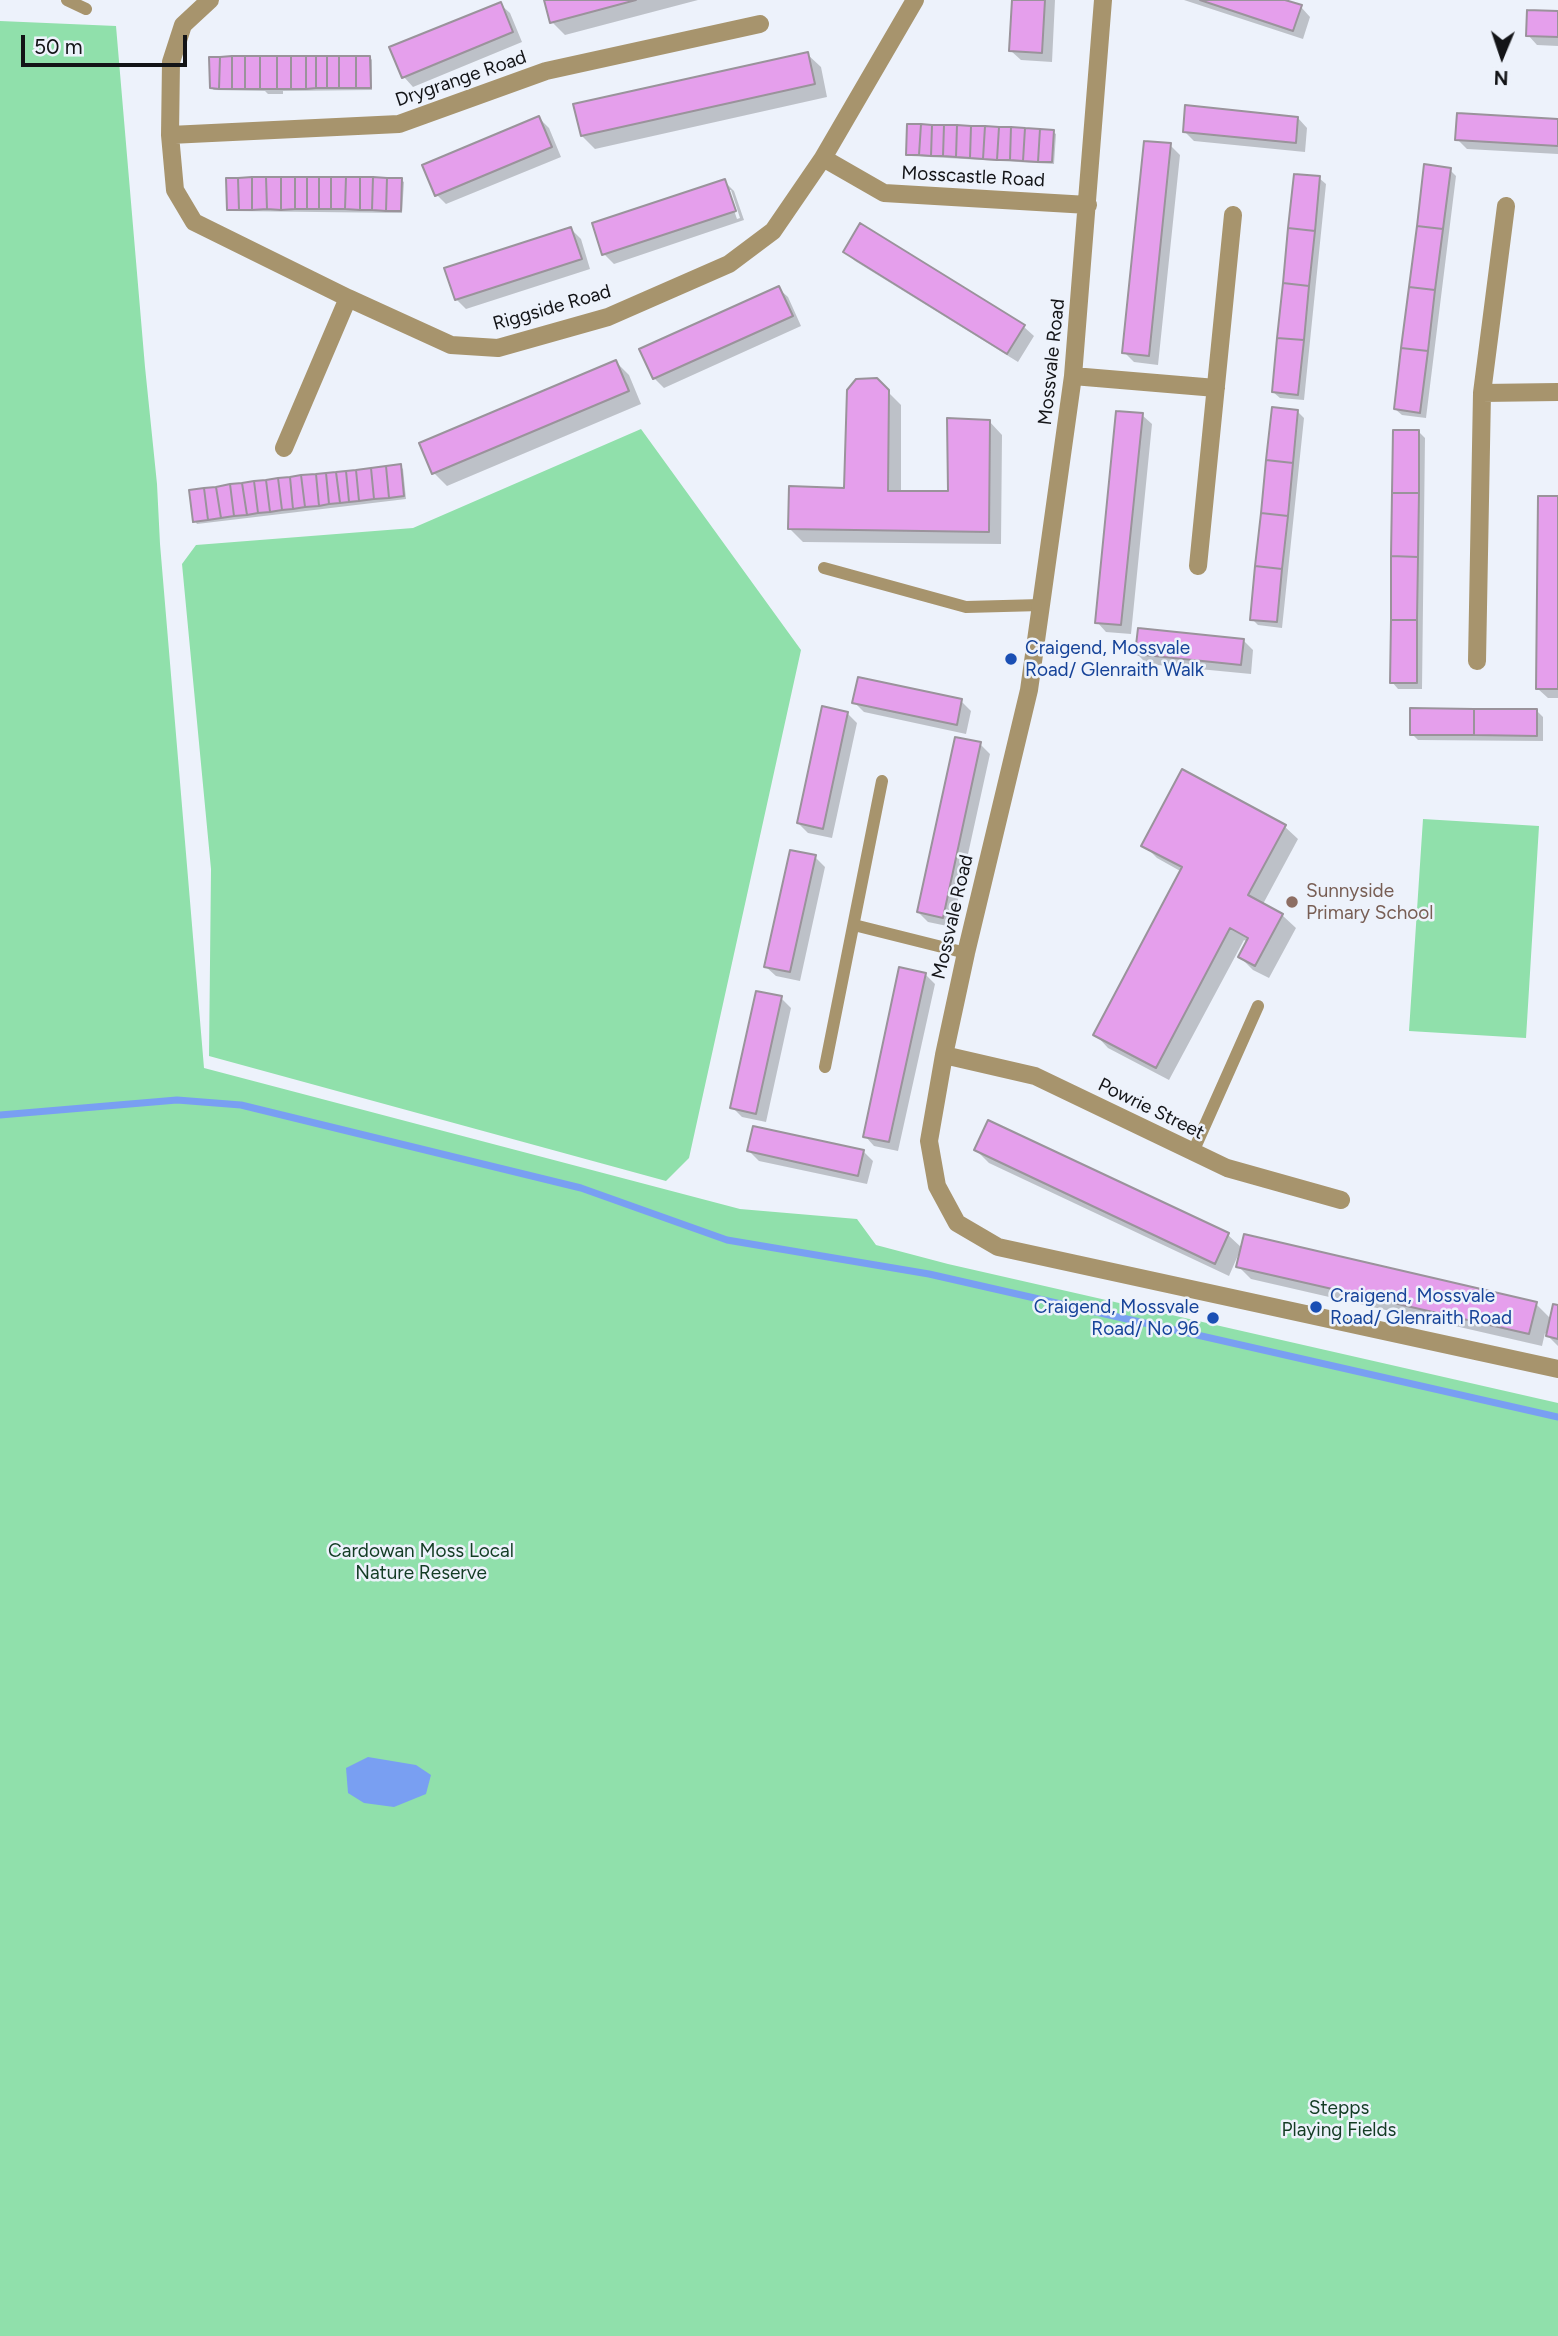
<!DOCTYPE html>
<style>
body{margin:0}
#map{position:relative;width:1558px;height:2336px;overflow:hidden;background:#edf2fb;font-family:Figtree,sans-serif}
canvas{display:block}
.north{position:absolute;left:1467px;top:21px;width:70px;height:70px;-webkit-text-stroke:5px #edf2fb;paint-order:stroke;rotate:182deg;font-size:19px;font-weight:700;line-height:28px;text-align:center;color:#131417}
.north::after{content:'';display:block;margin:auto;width:24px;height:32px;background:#131417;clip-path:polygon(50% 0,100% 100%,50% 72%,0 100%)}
.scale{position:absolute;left:21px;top:35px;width:166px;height:32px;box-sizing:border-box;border:4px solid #131417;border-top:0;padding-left:9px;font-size:21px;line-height:24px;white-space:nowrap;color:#131417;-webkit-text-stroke:5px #edf2fb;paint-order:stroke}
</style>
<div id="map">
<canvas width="1558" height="2336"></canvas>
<div class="north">N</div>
<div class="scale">50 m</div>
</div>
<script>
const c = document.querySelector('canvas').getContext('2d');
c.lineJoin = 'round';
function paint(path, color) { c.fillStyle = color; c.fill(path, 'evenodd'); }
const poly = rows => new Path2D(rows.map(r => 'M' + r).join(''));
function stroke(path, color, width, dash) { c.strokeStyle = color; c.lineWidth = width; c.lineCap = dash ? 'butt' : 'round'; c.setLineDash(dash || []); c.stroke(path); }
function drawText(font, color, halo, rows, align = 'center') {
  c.font = font + ' Figtree,sans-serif'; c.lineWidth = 5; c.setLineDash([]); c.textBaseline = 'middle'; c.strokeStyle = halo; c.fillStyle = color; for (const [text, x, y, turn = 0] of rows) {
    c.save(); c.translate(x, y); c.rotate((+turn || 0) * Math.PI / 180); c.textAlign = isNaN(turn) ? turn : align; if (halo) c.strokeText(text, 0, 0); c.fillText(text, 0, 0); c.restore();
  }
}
paint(poly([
 [0,21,116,26,145,367,157,484,160,544,204,1068,740,1209,857,1219,876,1245,948,1264,1558,1403,1558,2336,0,2336],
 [641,429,801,650,689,1158,666,1181,209,1056,211,869,182,564,196,545,413,528],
 [1423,819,1539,826,1526,1038,1409,1031]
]), '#90e0ab');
paint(poly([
 [368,1757,416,1765,431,1775,426,1794,394,1807,364,1803,348,1793,346,1768]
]), '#799ff2');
paint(poly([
 [546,0,698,0,565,35,552,22],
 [1013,0,1055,0,1052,62,1021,60,1011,51],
 [1184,0,1280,0,1301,7,1310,17,1303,39],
 [500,4,510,13,522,42,413,87,404,77],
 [1558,12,1558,46,1537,45,1528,35],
 [807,54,821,67,827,97,595,149,582,136],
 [370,57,372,60,372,90,283,91,283,94,268,94,265,91,214,90,211,88],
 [539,118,549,128,561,157,446,204,437,195],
 [1298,118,1307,128,1305,152,1194,141,1184,131],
 [1558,121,1558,154,1467,149,1457,139],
 [1053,132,1056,134,1054,164,911,156,908,154],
 [1170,145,1180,155,1158,365,1134,362,1124,352],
 [1450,170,1456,176,1426,418,1402,415,1395,409],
 [1319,178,1326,184,1304,400,1280,398,1273,392],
 [401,180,404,182,402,213,231,211,228,209],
 [724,181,734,191,744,220,614,264,604,254],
 [727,190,731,190,740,218,737,219],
 [571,229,581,239,590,269,466,309,456,299],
 [845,252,1024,327,1034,336,1018,362,855,261],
 [778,288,788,297,801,326,664,388,654,378],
 [616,362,629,375,641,404,447,486,434,473],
 [876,380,901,405,901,493,950,493,989,421,1002,435,1001,544,803,542,790,529,845,490],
 [1298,412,1304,418,1282,628,1258,625,1252,619],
 [1142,415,1152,424,1131,634,1106,632,1097,622],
 [1419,432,1425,438,1422,689,1398,689,1392,682],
 [400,466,403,469,406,499,197,524,195,521],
 [1558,498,1558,698,1548,698,1538,689],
 [1243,640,1253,650,1251,674,1147,664,1137,654],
 [961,701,971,711,966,734,864,712,854,702],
 [1537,711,1543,717,1543,741,1418,740,1412,734],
 [847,713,857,723,832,838,808,833,798,823],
 [980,744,990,754,952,927,928,922,918,912],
 [1284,826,1298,839,1263,904,1282,915,1296,928,1269,978,1253,970,1240,957,1248,942,1244,940,1169,1080,1108,1048,1095,1034,1182,872,1157,858,1144,845],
 [815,857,825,867,800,981,776,976,766,967],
 [925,974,935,984,898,1151,874,1146,865,1136],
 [781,998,791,1008,766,1122,742,1117,732,1107],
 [989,1122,1228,1235,1242,1248,1536,1304,1551,1319,1558,1307,1558,1346,1545,1333,1542,1346,1251,1279,1238,1266,1239,1253,1229,1276,989,1163,976,1150],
 [749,1151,863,1151,873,1161,867,1184,759,1161]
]), '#0003');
stroke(poly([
 [0,1115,177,1100,241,1105,581,1188,727,1240,929,1274,1558,1417]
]), '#799ff2', 7);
const building = poly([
 [544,0,636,0,550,23,544,0],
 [1012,0,1045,0,1042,53,1009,51,1012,0],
 [1200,0,1285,0,1302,5,1293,31,1200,0],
 [501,2,513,32,402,78,389,47,501,2],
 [1527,10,1558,11,1558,37,1526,36,1527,10],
 [808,52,815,84,581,136,573,104,808,52],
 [232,56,245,56,245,89,232,89,232,56],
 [232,56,232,89,219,89,220,57,232,56],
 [245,56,260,56,260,89,245,89,245,56],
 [260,56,277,56,277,89,260,89,260,56],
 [277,56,291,56,291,89,277,89,277,56],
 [291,56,306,56,306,89,291,89,291,56],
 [306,56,316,56,316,88,306,89,306,56],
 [316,56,327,56,327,88,316,88,316,56],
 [327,56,339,56,339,88,327,88,327,56],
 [339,56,356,56,356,88,339,88,339,56],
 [356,56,370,56,371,88,356,88,356,56],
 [209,57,220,57,219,89,210,88,209,57],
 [1185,105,1298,117,1296,143,1183,132,1185,105],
 [1457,113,1558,119,1558,146,1455,140,1457,113],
 [539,116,552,147,435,196,422,165,539,116],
 [907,124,921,124,919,155,906,155,907,124],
 [921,124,932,125,931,156,919,155,921,124],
 [932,125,944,125,943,156,931,156,932,125],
 [944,125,957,125,956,157,943,156,944,125],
 [957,125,971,126,970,158,956,157,957,125],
 [971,126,985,126,983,159,970,158,971,126],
 [985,126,999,127,997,160,983,159,985,126],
 [999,127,1011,127,1010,160,997,160,999,127],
 [1011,127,1025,128,1023,161,1010,160,1011,127],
 [1025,128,1040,129,1038,162,1023,161,1025,128],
 [1040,129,1054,130,1052,162,1038,162,1040,129],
 [1144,141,1171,143,1149,356,1122,353,1144,141],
 [1424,164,1451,168,1443,229,1417,226,1424,164],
 [1294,174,1320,176,1315,231,1288,228,1294,174],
 [252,177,266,177,267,209,252,210,252,177],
 [252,177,252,210,239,210,238,178,252,177],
 [266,177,281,177,281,210,267,209,266,177],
 [281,177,295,177,295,209,281,210,281,177],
 [295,177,307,177,307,209,295,209,295,177],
 [307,177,319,177,319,209,307,209,307,177],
 [319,177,331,177,331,209,319,209,319,177],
 [331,177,346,177,345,209,331,209,331,177],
 [346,177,360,177,360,210,345,209,346,177],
 [360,177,373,177,372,210,360,210,360,177],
 [373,177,387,178,386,211,372,210,373,177],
 [226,178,238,178,239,210,227,210,226,178],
 [387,178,402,178,401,211,386,211,387,178],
 [725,179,736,211,602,255,592,223,725,179],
 [860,223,1025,325,1007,354,843,252,860,223],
 [1417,226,1443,229,1435,290,1409,287,1417,226],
 [571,227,582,259,455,300,444,268,571,227],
 [1288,228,1315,231,1309,286,1283,283,1288,228],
 [1283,283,1309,286,1304,340,1277,338,1283,283],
 [779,286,793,316,653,379,639,349,779,286],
 [1409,287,1435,290,1428,351,1401,348,1409,287],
 [1277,338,1304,340,1298,395,1272,392,1277,338],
 [1401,348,1428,351,1420,413,1394,409,1401,348],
 [616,360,629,391,432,474,419,443,616,360],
 [877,378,889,390,888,491,948,491,947,418,990,420,989,532,788,529,789,486,844,488,847,390,856,379,877,378],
 [1272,407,1298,410,1293,463,1266,460,1272,407],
 [1116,411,1143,413,1121,625,1095,623,1116,411],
 [1393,430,1419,430,1419,493,1392,493,1393,430],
 [1266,460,1293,463,1288,516,1261,513,1266,460],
 [401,464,404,496,389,498,386,466,401,464],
 [386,466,389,498,374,499,371,468,386,466],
 [371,468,374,499,359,501,356,470,371,468],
 [356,470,359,501,349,502,346,471,356,470],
 [346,471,349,502,340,503,336,472,346,471],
 [336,472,340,503,329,504,326,473,336,472],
 [326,473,329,504,319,506,316,474,326,473],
 [316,474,319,506,305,507,301,475,316,474],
 [301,475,305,507,293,509,290,477,301,475],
 [290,477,293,509,282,510,278,478,290,477],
 [278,478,282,510,270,512,266,480,278,478],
 [266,480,270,512,258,513,254,481,266,480],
 [254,481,258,513,247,515,242,483,254,481],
 [242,483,247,515,234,516,230,484,242,483],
 [230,484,234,516,221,518,216,487,230,484],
 [216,487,221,518,208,520,204,488,216,487],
 [204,488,208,520,193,522,189,490,204,488],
 [1392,493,1419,493,1418,557,1391,556,1392,493],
 [1538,496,1558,496,1558,689,1536,689,1538,496],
 [1261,513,1288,516,1282,569,1255,566,1261,513],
 [1391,556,1418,557,1417,620,1391,620,1391,556],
 [1255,566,1282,569,1277,622,1250,620,1255,566],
 [1391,620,1417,620,1417,683,1390,683,1391,620],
 [1138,628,1244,639,1241,665,1135,654,1138,628],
 [858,677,962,699,957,725,852,703,858,677],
 [822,706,848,712,823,829,797,823,822,706],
 [1410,708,1474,709,1474,735,1410,735,1410,708],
 [1474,709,1537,709,1537,736,1474,735,1474,709],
 [955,737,981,742,943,918,917,912,955,737],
 [1182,769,1286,825,1248,895,1283,914,1255,966,1238,957,1248,938,1230,928,1156,1068,1093,1035,1182,867,1141,846,1182,769],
 [790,850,816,855,790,972,764,967,790,850],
 [899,967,926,973,889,1142,863,1137,899,967],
 [756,991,782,996,756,1114,730,1108,756,991],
 [988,1120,1229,1233,1215,1264,974,1150,988,1120],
 [753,1126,864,1150,858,1176,747,1151,753,1126],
 [1244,1234,1537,1302,1529,1334,1236,1267,1244,1234],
 [1553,1304,1558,1305,1558,1339,1546,1336,1553,1304]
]);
paint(building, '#e59fec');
stroke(building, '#9a939b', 2);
stroke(poly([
 [67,0,86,9],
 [824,568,966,607,1041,605],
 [854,925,966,953],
 [825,1067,882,781],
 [1193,1152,1258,1006]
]), '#a7946d', 12);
stroke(poly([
 [210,0,183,25,171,62,170,135,175,190,194,222,348,298,451,345,498,348,608,317,729,264,773,231,823,158,915,0],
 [1103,0,1073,376,1041,605,1029,690,966,953,944,1055,929,1141,937,1186,957,1223,998,1247,1558,1369],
 [170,135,399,124,546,71,760,24],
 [823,158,884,193,1088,205],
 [1073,376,1216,388],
 [1482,393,1558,392],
 [284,448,348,298],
 [1198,566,1233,215],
 [1477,661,1482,393,1506,206],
 [944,1055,1035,1076,1227,1168,1341,1200]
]), '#a7946d', 18);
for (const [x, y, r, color] of [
 [1011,659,7,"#1a4fb4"],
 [1292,902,7,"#8d6e63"],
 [1316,1307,7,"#1a4fb4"],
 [1213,1318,7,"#1a4fb4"]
]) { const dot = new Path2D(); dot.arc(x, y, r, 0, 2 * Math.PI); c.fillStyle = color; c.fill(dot); stroke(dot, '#edf2fb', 2.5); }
drawText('19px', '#131417', '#edf2fb', [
 ["Drygrange Road",461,79,-19],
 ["Mosscastle Road",973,177,3],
 ["Riggside Road",552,308,-16],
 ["Mossvale Road",1052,362,-84],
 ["Mossvale Road",953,917,-77],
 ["Powrie Street",1151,1109,26]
]);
drawText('19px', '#164399', '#edf2fb', [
 ["Craigend, Mossvale",1025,648],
 ["Road/ Glenraith Walk",1025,670],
 ["Craigend, Mossvale",1330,1296],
 ["Road/ Glenraith Road",1330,1318],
 ["Craigend, Mossvale",1199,1307,"right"],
 ["Road/ No 96",1199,1329,"right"]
], 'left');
drawText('19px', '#785e54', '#edf2fb', [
 ["Sunnyside",1306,891],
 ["Primary School",1306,913]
], 'left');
drawText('19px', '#133c24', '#edf2fb', [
 ["Cardowan Moss Local",421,1551],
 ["Nature Reserve",421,1573],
 ["Stepps",1339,2108],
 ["Playing Fields",1339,2130]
]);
</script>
